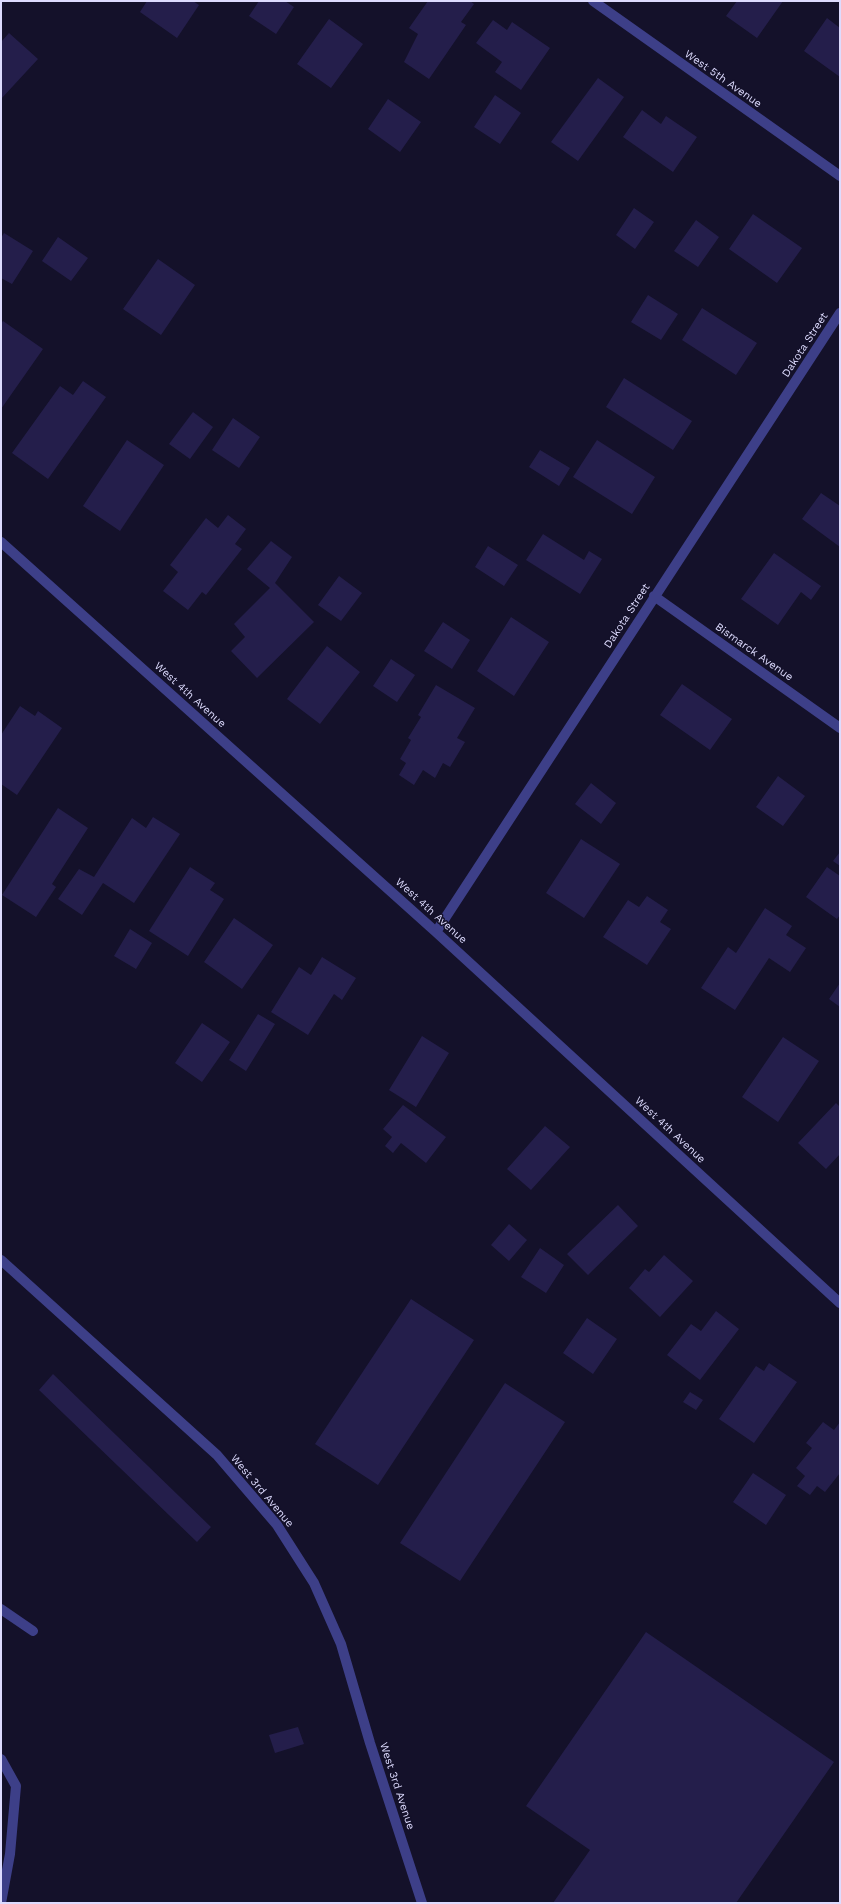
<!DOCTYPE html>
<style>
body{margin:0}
#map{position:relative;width:841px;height:1904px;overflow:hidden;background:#14112a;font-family:"Work Sans",sans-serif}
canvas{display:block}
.frame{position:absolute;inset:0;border:2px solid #dddbfe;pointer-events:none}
</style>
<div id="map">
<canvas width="841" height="1904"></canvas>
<div class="frame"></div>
</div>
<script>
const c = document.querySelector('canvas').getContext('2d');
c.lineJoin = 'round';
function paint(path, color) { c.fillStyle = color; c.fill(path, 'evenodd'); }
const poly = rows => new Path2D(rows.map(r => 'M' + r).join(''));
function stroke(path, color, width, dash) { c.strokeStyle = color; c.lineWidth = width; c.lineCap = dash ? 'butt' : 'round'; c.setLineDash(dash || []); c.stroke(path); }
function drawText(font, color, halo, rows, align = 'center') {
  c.font = font + ' "Work Sans",sans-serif'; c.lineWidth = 3; c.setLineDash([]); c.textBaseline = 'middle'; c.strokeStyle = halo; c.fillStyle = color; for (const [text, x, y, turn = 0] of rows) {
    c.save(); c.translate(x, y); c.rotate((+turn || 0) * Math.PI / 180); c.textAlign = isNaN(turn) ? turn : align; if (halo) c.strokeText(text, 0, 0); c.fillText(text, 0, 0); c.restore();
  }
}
paint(poly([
 [147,1,193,1,199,5,177,38,140,12],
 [259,1,285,1,294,7,276,34,249,16],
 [428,1,470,1,474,4,461,22,466,25,429,79,404,62,418,34,409,28],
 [737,1,783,1,757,38,726,16],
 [827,18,840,28,840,77,804,51],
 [329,19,363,44,331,88,297,64],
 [493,20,507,30,512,22,550,48,521,90,495,72,502,62,476,43],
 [9,33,38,59,1,99,1,42],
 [598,78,624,97,578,161,551,142],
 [495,95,521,113,500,144,474,127],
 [388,99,421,122,400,152,368,129],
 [642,110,661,124,666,116,697,137,673,172,623,137],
 [634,208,654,222,635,249,616,235],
 [753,214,802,248,777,283,729,249],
 [696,220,719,237,698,267,674,251],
 [4,233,33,251,12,284,1,278,1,238],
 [58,237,88,258,71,281,42,261],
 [158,259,195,285,161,335,123,309],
 [648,295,678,314,661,340,631,322],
 [702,308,757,343,736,375,682,340],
 [3,321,43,349,1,409,1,324],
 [624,378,692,421,673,450,606,407],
 [83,381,106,397,48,479,12,453,60,386,73,395],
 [193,412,213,427,190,459,169,444],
 [233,418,260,437,239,468,212,450],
 [127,440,164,465,120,531,83,506],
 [597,440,655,477,632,514,573,477],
 [540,450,570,468,559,486,529,467],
 [821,493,840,506,840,547,802,519],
 [228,515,246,529,235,544,242,549,206,595,202,592,188,610,163,591,178,572,170,565,206,518,218,528],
 [543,534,584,560,589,551,602,559,580,594,526,560],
 [271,541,292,557,275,583,314,622,257,678,231,651,245,637,234,624,270,588,247,569],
 [488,546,518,565,504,586,475,567],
 [774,553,821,586,811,600,801,592,778,625,741,599],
 [339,576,362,593,341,621,318,605],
 [511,617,549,642,514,696,477,671],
 [443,622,470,640,452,669,424,651],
 [327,646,360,672,320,724,287,699],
 [391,659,415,675,397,702,373,686],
 [682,684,732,719,710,750,660,715],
 [436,685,475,708,457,738,465,742,450,767,443,763,435,778,423,770,414,785,399,775,406,763,400,759,411,740,408,738,421,717,418,715],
 [20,706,35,716,38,711,62,728,17,795,1,784,1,735],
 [778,776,805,796,783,826,756,807],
 [591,783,616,803,601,824,575,804],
 [58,808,88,828,52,884,56,887,36,917,2,895],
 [153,817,180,834,134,903,103,883,82,915,58,899,79,869,94,877,132,818,146,828],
 [581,839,620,864,584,918,546,893],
 [840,852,840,866,833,861],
 [190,867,215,883,210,890,224,899,188,956,149,931],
 [827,867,840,876,840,915,837,919,806,897],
 [647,896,668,910,660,922,671,929,647,965,603,937,628,900,639,907],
 [765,908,792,926,786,935,806,948,790,972,769,958,735,1010,701,988,728,947,736,953],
 [234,918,273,945,242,989,204,962],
 [130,929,152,943,136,969,114,956],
 [322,957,356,978,342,1000,334,994,308,1035,271,1012,299,967,311,975],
 [840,983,840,1007,829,999],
 [258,1014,275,1024,246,1071,229,1060],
 [202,1023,230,1042,202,1082,175,1063],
 [422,1036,449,1053,416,1107,389,1090],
 [783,1037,819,1061,778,1122,742,1097],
 [836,1103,840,1107,840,1154,826,1169,798,1143],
 [403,1105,446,1137,426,1163,401,1143,393,1153,385,1146,392,1137,383,1129],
 [545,1126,570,1147,531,1190,507,1169],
 [618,1205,638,1226,588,1275,567,1254],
 [509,1224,527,1240,509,1261,491,1245],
 [540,1248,564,1265,546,1293,521,1277],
 [664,1255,693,1281,660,1317,629,1288,645,1269,649,1272],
 [411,1299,474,1340,378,1485,315,1444],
 [716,1311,739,1329,700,1380,667,1355,691,1324,701,1331],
 [587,1318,617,1339,593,1374,563,1353],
 [769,1363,797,1382,754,1443,719,1419,756,1366,764,1371],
 [53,1374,211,1527,197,1542,39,1390],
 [505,1383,565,1422,460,1581,400,1543],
 [690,1392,703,1400,696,1410,683,1402],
 [823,1422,834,1430,840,1422,840,1473,825,1492,817,1486,810,1495,797,1486,805,1476,796,1468,812,1448,806,1443],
 [753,1473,786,1495,766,1525,733,1502],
 [646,1632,834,1762,736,1903,553,1903,590,1850,526,1806],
 [298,1727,304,1744,275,1753,269,1735]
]), '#241e4b');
stroke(poly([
 [1,1609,33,1631],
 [1,1759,16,1786,10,1854,1,1903]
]), '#3d3f88', 10);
stroke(poly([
 [593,1,840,176],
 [1,542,436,932,840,1303],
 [654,596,840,728],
 [436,932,840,313],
 [1,1260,217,1455,277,1525,314,1583,341,1644,370,1743,422,1903]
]), '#3d3f88', 10);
drawText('11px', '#dddbfe', '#14112a', [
 ["West 5th Avenue",723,79,35],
 ["Dakota Street",805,345,-57],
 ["Dakota Street",627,616,-57],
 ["Bismarck Avenue",754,652,35],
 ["West 4th Avenue",190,695,42],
 ["West 4th Avenue",431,911,42],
 ["West 4th Avenue",670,1130,43],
 ["West 3rd Avenue",262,1491,50],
 ["West 3rd Avenue",397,1786,72]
]);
</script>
